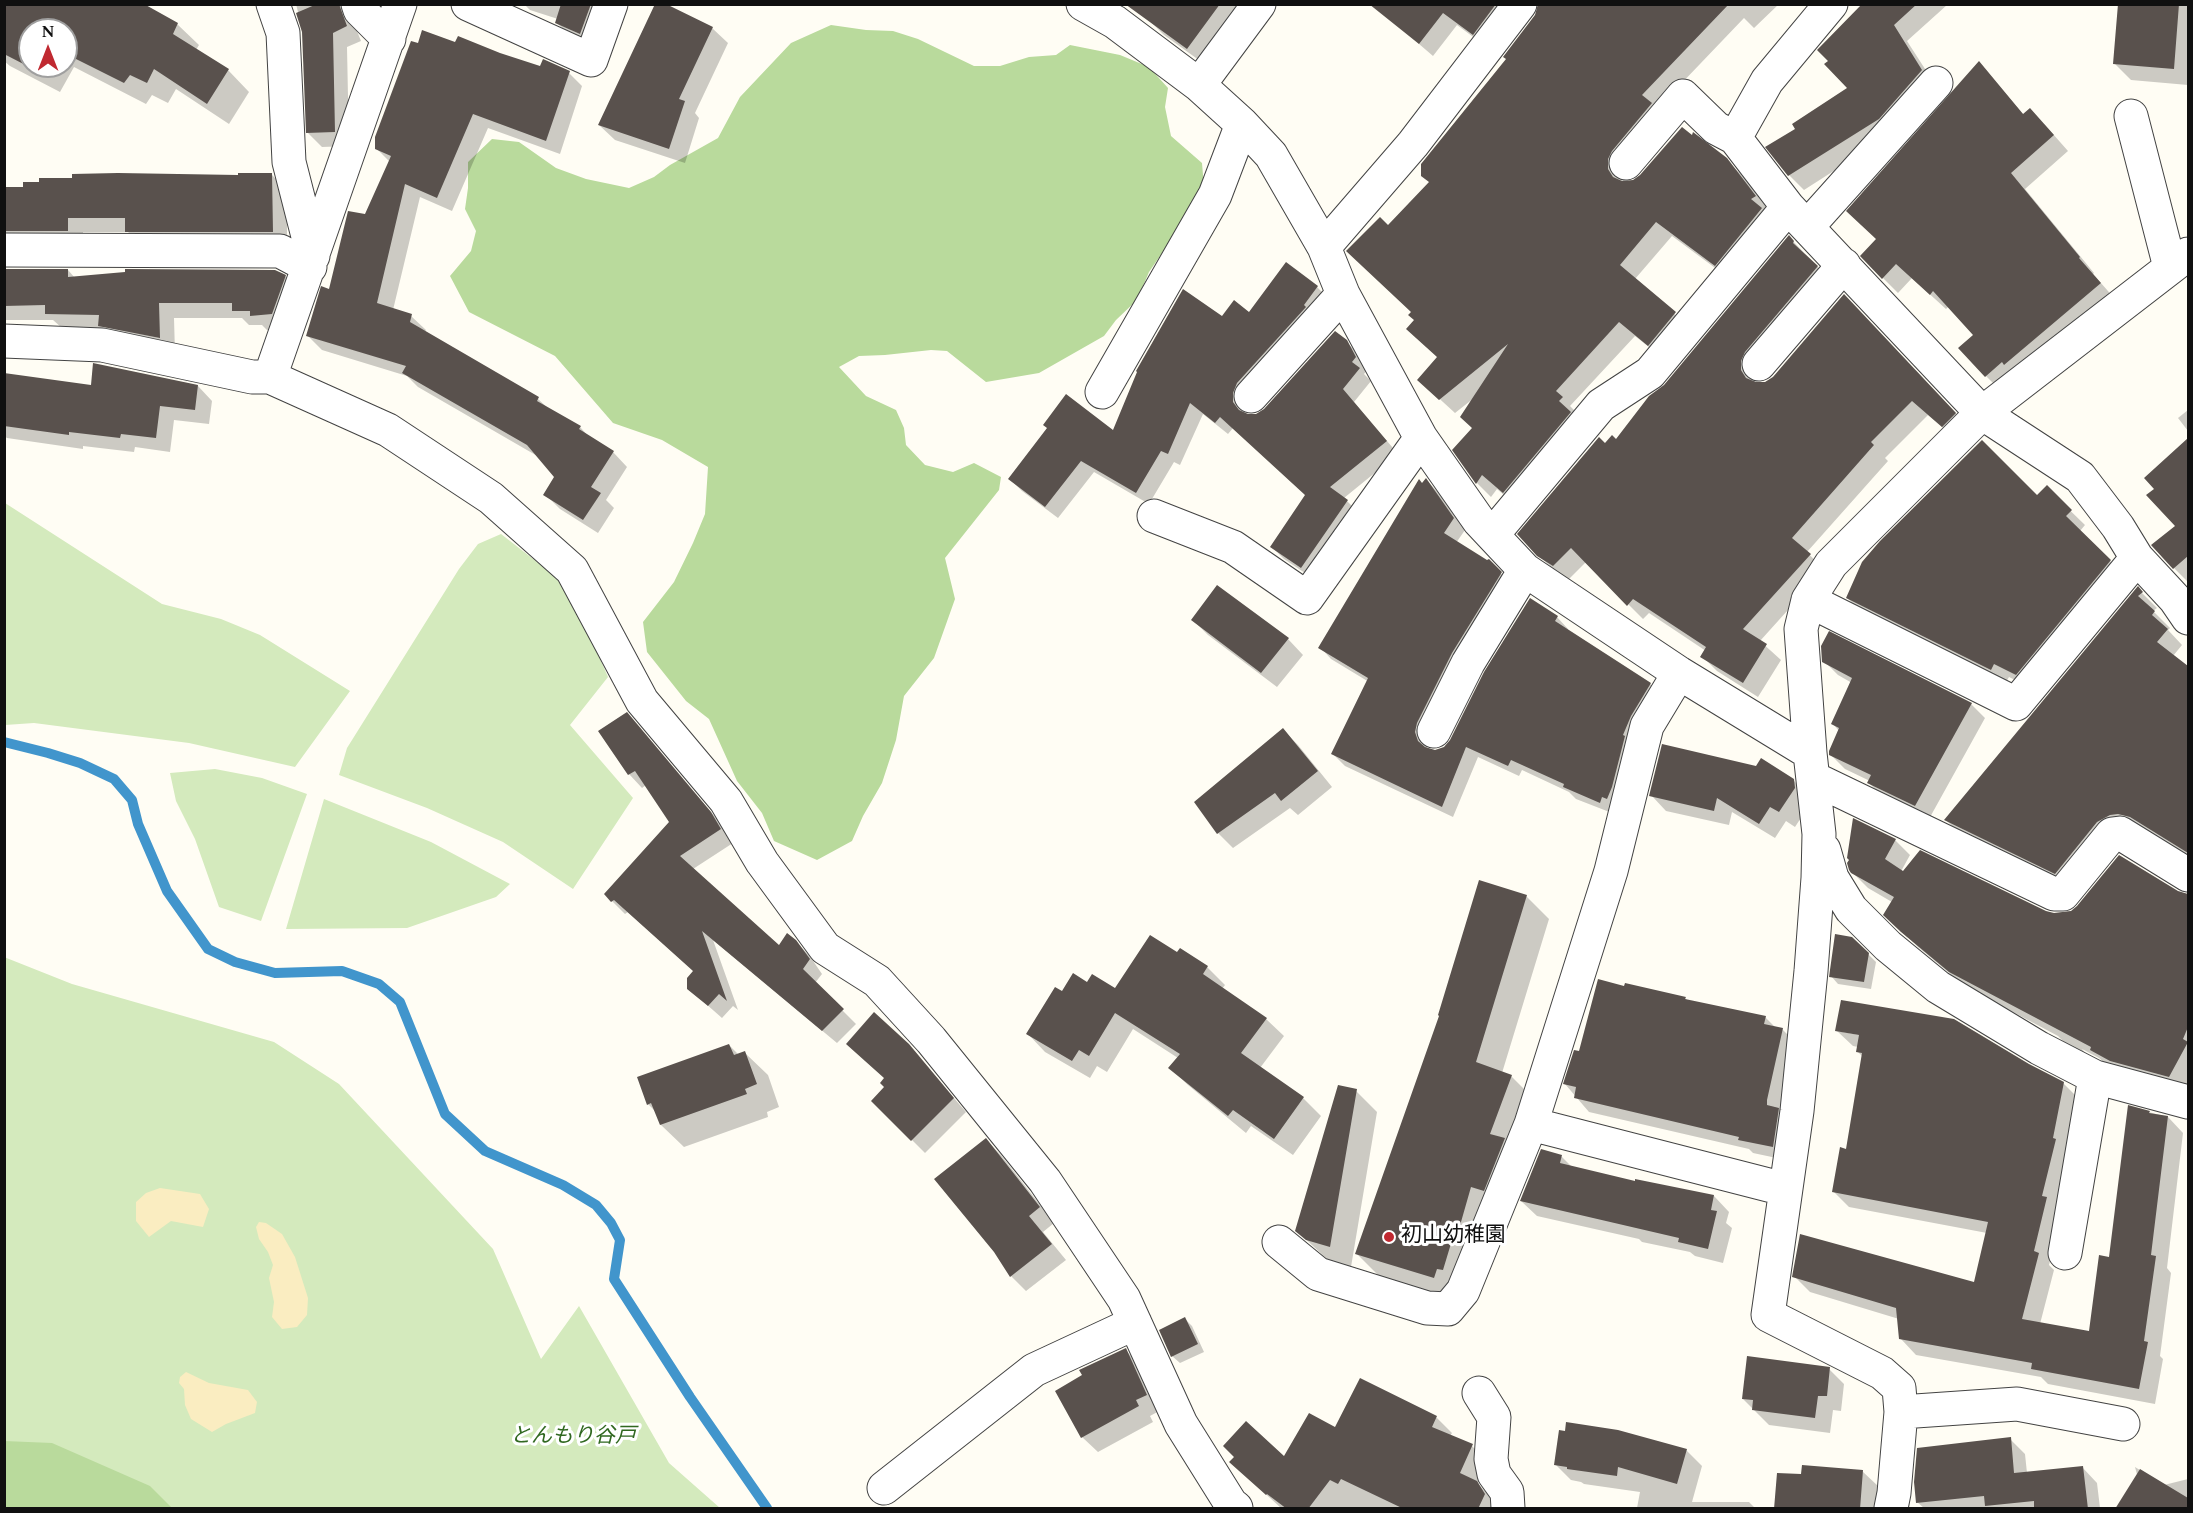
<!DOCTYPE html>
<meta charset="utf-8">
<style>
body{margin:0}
#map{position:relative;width:2193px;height:1513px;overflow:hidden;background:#fffdf4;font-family:Spectral,serif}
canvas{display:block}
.frame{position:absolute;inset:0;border:6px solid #101010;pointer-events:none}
.north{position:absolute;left:18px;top:18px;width:60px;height:60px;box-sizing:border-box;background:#fff;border:2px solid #9f9f9f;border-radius:50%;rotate:0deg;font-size:16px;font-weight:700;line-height:24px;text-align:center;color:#101010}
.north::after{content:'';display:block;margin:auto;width:21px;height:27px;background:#c02931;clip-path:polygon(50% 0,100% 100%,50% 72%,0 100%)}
</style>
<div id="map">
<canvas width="2193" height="1513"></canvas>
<div class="frame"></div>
<div class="north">N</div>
</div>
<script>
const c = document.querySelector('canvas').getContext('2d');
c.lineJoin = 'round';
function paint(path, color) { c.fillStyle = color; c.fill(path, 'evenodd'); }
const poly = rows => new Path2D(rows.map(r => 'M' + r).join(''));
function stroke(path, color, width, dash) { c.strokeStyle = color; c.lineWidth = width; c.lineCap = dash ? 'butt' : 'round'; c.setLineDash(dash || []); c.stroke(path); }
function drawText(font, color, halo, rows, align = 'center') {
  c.font = font + ' Spectral,"Noto Sans JP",serif'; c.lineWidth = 6; c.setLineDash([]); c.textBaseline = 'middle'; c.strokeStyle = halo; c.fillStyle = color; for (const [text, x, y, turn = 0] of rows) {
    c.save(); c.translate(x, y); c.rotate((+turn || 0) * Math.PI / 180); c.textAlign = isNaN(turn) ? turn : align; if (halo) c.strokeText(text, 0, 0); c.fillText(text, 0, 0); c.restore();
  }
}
paint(poly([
 [5,503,162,604,221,619,260,635,350,691,295,767,189,743,34,723,5,725],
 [501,534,568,586,608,677,570,725,633,798,573,889,503,842,427,808,339,775,347,748,459,569,478,544],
 [215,769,262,778,307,794,261,921,219,907,195,839,176,801,170,773],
 [324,799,431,842,510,884,496,897,407,928,286,929],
 [4,957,72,984,274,1042,339,1084,493,1249,541,1359,579,1306,669,1463,720,1508,5,1508]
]), '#d4eabd');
paint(poly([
 [831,25,866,30,893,31,918,39,974,66,1000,66,1029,57,1056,55,1070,45,1120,55,1149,67,1168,88,1165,107,1171,136,1202,163,1204,187,1188,215,1149,272,1137,300,1116,320,1104,336,1039,373,986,382,947,351,931,350,885,355,859,356,839,367,866,396,896,410,904,428,906,445,925,465,953,472,974,463,1001,477,999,490,945,558,955,599,934,658,904,696,896,740,882,783,863,816,852,841,817,860,774,841,762,813,737,781,709,719,686,701,647,652,643,622,674,582,693,543,705,514,708,467,662,440,613,423,555,356,469,312,450,276,471,251,476,231,465,209,468,188,468,162,492,139,519,142,556,168,586,179,629,188,654,177,670,165,718,138,740,97,791,43],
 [4,1441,52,1443,150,1486,172,1508,5,1508]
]), '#b9da9c');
paint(poly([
 [160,1188,200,1194,209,1209,203,1227,171,1221,149,1237,136,1221,136,1202,146,1193],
 [259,1222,266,1223,282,1234,295,1257,308,1298,307,1315,297,1327,282,1329,272,1317,274,1302,269,1278,273,1265,268,1252,259,1239,256,1227],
 [186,1372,209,1383,248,1390,257,1402,255,1413,226,1424,212,1432,191,1419,185,1405,184,1389,179,1383,180,1377]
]), '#faedc1');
paint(poly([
 [296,4,346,4,361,41,347,47,349,146,322,147,308,133,303,32],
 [524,4,607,4,594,47,571,37,557,23,558,19,530,10],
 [1160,4,1258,4,1203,63,1164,35,1149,20],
 [1401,4,1506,4,1480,42,1457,25,1433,56,1390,19],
 [1542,4,1779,4,1754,28,1744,18,1656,110,1622,176,1622,183,1726,160,1742,175,1769,211,1730,279,1672,236,1635,279,1690,328,1664,359,1635,336,1570,406,1577,413,1518,507,1497,489,1491,497,1477,483,1454,450,1473,428,1474,398,1455,413,1419,380,1439,358,1415,320,1388,227,1430,182],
 [1865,4,1947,5,1907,41,1936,86,1893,133,1804,190,1789,175,1797,129,1850,88],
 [2119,4,2188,4,2188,85,2131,80,2115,64],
 [4,13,177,24,199,45,196,50,228,70,249,92,229,124,176,89,168,103,152,95,146,104,74,67,60,92,10,66,4,61],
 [30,30,66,30,66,66,30,66],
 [712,28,728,43,695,113,699,118,685,163,615,140,599,125],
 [456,44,499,54,541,68,568,72,582,86,560,154,488,128,452,211,420,197,393,310,411,316,426,330,425,332,538,399,550,410,580,427,590,438,613,452,627,467,606,500,614,508,598,533,560,509,545,494,556,477,539,457,418,387,407,376,322,350,308,336,390,162,376,148,419,45],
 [1979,63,2024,115,2045,125,2068,151,2025,189,2094,273,2093,274,2115,299,2001,391,1986,376,1975,335,1949,306,1946,309,1912,278,1898,293,1883,278,1877,240],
 [272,175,287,190,287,247,142,246,128,232,83,232,83,246,4,254,4,189],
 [1789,237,1832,282,1755,377,1755,384,1765,383,1859,311,1970,428,1957,440,1928,415,1885,458,1888,461,1807,552,1824,570,1760,641,1781,660,1758,697,1717,671,1702,656,1706,651,1649,613,1643,619,1586,562,1568,580,1554,570,1538,555,1605,445,1616,441,1665,386],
 [4,270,68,270,75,278,285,276,300,292,287,329,267,330,262,325,249,325,242,318,174,318,175,353,62,328,53,320,4,320],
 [1317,287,1329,299,1244,405,1245,415,1258,415,1346,342,1359,354,1367,370,1364,374,1371,381,1354,402,1398,454,1344,498,1359,513,1314,579,1284,559,1272,547,1307,496,1233,428,1228,434,1203,414,1180,465,1174,462,1149,504,1094,472,1058,518,1022,491,1010,479,1113,432,1222,318,1249,314],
 [4,374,92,387,198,386,212,401,209,424,174,420,170,452,135,447,134,452,83,446,83,449,7,438,4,436],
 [2188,410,2188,431,2178,418],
 [2188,440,2188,582,2174,568,2177,527,2156,489,2147,478],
 [1426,480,1438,492,1465,530,1456,543,1487,562,1489,561,1512,585,1426,744,1428,750,1435,751,1445,748,1557,617,1568,629,1567,631,1650,684,1662,696,1612,813,1576,799,1569,792,1522,770,1519,776,1478,757,1453,817,1345,766,1333,754,1369,682,1331,659,1320,647],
 [2047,488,2085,525,2080,531,2124,575,2031,688,2009,677,2005,684,1862,612,1847,598,2037,497],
 [2138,589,2157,608,2153,611,2170,628,2168,630,2182,645,2173,656,2188,668,2188,858,2135,829,2071,888,1961,835,1946,820],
 [1193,620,1288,639,1303,655,1277,687,1208,635],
 [1830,633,1971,704,1985,718,1929,819,1883,797,1869,783,1870,781,1845,769,1831,755,1839,731,1833,724,1852,683,1838,675,1824,661],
 [626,714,724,827,733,843,693,869,779,948,795,941,809,955,822,974,815,983,856,1024,837,1043,713,940,738,1010,733,1006,722,1018,689,989,694,971,628,912,625,914,612,901,671,823,646,785,642,788,629,774],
 [1283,730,1298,745,1332,787,1298,815,1290,808,1233,848,1218,833],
 [1793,780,1809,796,1810,804,1795,827,1786,821,1775,838,1732,812,1729,825,1666,811,1651,795],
 [1895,840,1910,855,1899,875,2053,914,2178,893,2188,895,2188,1088,2107,1065,2099,1058,2082,1049,2087,1055,2072,1050,2058,1036,1966,987,1918,947,1885,914,1892,902,1868,888,1852,872],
 [1526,896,1549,919,1502,1073,1511,1076,1534,1099,1457,1299,1380,1277,1357,1254],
 [1852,938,1876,962,1871,989,1838,984,1831,976],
 [1178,954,1207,967,1225,985,1222,989,1266,1019,1284,1036,1260,1068,1303,1098,1321,1116,1293,1155,1251,1126,1246,1133,1188,1085,1170,1068,1178,1058,1133,1029,1107,1072,1097,1066,1090,1078,1045,1052,1028,1034,1062,993,1088,984,1116,990],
 [1685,998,1688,1001,1765,1017,1776,1028,1782,1029,1796,1043,1786,1160,1753,1153,1749,1149,1589,1112,1565,1084,1580,1053],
 [1837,1031,2029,1065,2063,1083,2079,1099,2062,1214,2049,1265,2054,1270,2040,1324,2091,1333,2111,1258,2129,1107,2168,1117,2183,1133,2167,1268,2171,1273,2160,1356,2163,1359,2155,1404,2048,1384,2041,1377,1916,1355,1901,1339,1899,1319,1810,1292,1794,1276,1975,1283,1987,1233,1849,1207,1834,1192,1848,1150,1863,1057,1858,1052,1858,1047,1853,1046],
 [729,1045,739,1055,745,1053,768,1075,779,1107,767,1112,768,1117,684,1147,661,1125,657,1113,648,1104],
 [908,1045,966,1112,925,1153,873,1101,886,1087,886,1079],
 [1356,1091,1377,1112,1351,1267,1329,1261,1296,1230],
 [986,1140,1001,1155,1054,1223,1043,1232,1066,1260,1026,1291,1011,1276,995,1251],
 [1542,1151,1562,1157,1572,1167,1636,1183,1714,1196,1729,1212,1726,1223,1732,1228,1723,1263,1695,1256,1690,1252,1642,1242,1639,1239,1537,1216,1521,1201],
 [1185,1319,1192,1326,1204,1352,1180,1363,1172,1356],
 [1125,1350,1141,1365,1161,1410,1150,1416,1153,1422,1098,1452,1082,1437],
 [1829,1369,1844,1384,1841,1411,1833,1410,1830,1433,1769,1425,1743,1399],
 [1361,1380,1437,1418,1452,1433,1450,1436,1472,1446,1487,1461,1478,1484,1492,1498,1499,1508,1281,1508,1247,1477,1285,1459,1336,1429],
 [2010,1439,2025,1454,2027,1473,2082,1467,2097,1483,2100,1508,1924,1508,1917,1502],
 [1686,1450,1702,1466,1692,1502,1749,1502,1755,1508,1637,1508,1640,1492,1584,1484,1581,1482,1571,1480,1556,1465],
 [2135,1467,2164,1485,2188,1479,2188,1508,2146,1508],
 [1862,1471,1878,1486,1876,1508,1776,1508,1802,1476]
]), '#0003');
stroke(poly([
 [4,742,48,753,80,763,114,779,132,800,138,824,167,891,208,949,235,962,275,973,342,971,379,984,400,1002,445,1114,485,1151,563,1185,596,1205,611,1223,620,1240,614,1279,690,1397,767,1508]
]), '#4195cc', 10);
paint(poly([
 [4,4,144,4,178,23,173,34,229,69,207,104,154,69,147,83,130,75,124,83,66,54,66,30,30,30,30,66,42,66,39,72,4,54],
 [317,4,339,4,347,26,333,33,335,132,306,133,302,32,296,13],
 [561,4,591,4,580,34,555,23],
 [655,4,666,4,713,27,679,99,685,101,669,149,598,125],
 [1125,4,1220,4,1187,49],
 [1369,4,1496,4,1473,35,1443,13,1419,44],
 [1538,4,1729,4,1642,95,1652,103,1612,151,1608,159,1608,169,1613,177,1622,181,1633,180,1640,175,1682,127,1692,135,1693,132,1727,158,1756,196,1751,199,1762,208,1715,266,1656,222,1620,265,1676,312,1648,346,1619,322,1556,391,1563,397,1559,401,1571,412,1503,493,1482,475,1476,484,1452,450,1472,428,1460,417,1508,344,1439,400,1417,380,1437,357,1406,329,1414,320,1408,315,1411,312,1346,251,1380,217,1388,225,1429,182,1421,176,1421,164,1506,59,1503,57,1535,15],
 [1862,4,1917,4,1894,25,1922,70,1879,119,1788,176,1765,147,1795,129,1792,124,1847,88,1824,64,1828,61,1817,50],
 [2118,4,2179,4,2174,69,2113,64],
 [422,30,455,42,458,36,500,53,540,66,543,59,570,71,546,141,473,114,437,198,405,184,377,303,412,314,410,322,539,397,537,401,581,426,579,429,614,451,591,487,601,493,583,520,543,495,554,477,527,445,402,373,406,366,306,336,321,286,329,289,348,211,365,214,391,156,375,149,375,137,411,41,418,43],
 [1979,61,2023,114,2030,108,2054,135,2011,173,2080,257,2079,258,2101,283,2004,365,2002,362,1985,377,1958,348,1973,335,1933,291,1930,295,1896,264,1882,279,1860,256,1876,239,1846,211],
 [118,173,238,175,238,173,272,173,273,232,125,232,125,218,68,218,68,231,4,231,4,187,23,187,23,182,39,182,39,178,72,178,72,174],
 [1789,235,1794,241,1793,243,1818,266,1745,352,1741,361,1741,370,1746,378,1756,382,1765,382,1773,377,1844,294,1956,413,1942,427,1912,401,1871,442,1874,445,1792,538,1811,554,1743,629,1767,644,1743,683,1700,657,1706,647,1633,599,1627,606,1571,548,1553,566,1537,556,1517,534,1599,437,1605,443,1612,435,1616,439,1649,396,1664,385],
 [1286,262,1318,286,1304,305,1306,307,1237,383,1233,393,1233,402,1239,410,1248,414,1256,414,1264,409,1335,331,1347,340,1356,357,1352,362,1360,368,1343,389,1387,441,1330,487,1348,500,1301,568,1270,547,1305,495,1220,417,1215,423,1190,403,1168,454,1161,451,1136,493,1081,461,1045,507,1008,479,1047,428,1043,425,1066,394,1113,430,1137,372,1136,371,1183,289,1222,316,1234,300,1249,312],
 [4,269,68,269,68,277,125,272,125,269,275,270,286,275,272,314,250,316,250,311,232,311,232,303,159,303,160,338,98,326,99,315,45,314,45,305,4,306],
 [93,363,198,385,195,410,160,406,156,438,121,434,120,438,69,432,69,435,4,426,4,373,91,385],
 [2188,438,2188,556,2173,569,2151,545,2175,526,2146,495,2154,489,2144,478],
 [1982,440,2037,495,2047,485,2072,510,2066,516,2111,560,2016,675,1994,664,1991,670,1846,598,1862,562,1880,541],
 [1426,478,1454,518,1444,533,1487,560,1489,559,1502,572,1452,653,1417,723,1415,732,1418,741,1425,747,1435,750,1444,747,1450,740,1484,672,1530,598,1558,616,1555,621,1651,683,1631,716,1623,735,1625,736,1612,787,1607,799,1602,797,1600,803,1563,787,1564,784,1511,760,1508,766,1466,747,1442,807,1331,754,1368,678,1318,648,1419,479,1422,483],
 [1217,585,1289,638,1261,673,1191,620],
 [2138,586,2143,592,2138,596,2155,611,2152,615,2168,629,2157,642,2188,666,2188,853,2130,817,2118,814,2110,815,2097,822,2055,874,1944,820],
 [1829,631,1972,703,1915,806,1867,783,1871,775,1829,755,1829,751,1839,728,1831,724,1852,678,1822,662,1821,646],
 [627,712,711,812,721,829,680,856,779,945,787,933,796,940,810,959,803,969,844,1009,822,1031,702,931,727,1001,719,994,708,1006,687,989,687,978,693,971,614,900,611,902,604,894,669,822,635,771,628,775,598,731],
 [1283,728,1318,771,1281,801,1275,793,1217,834,1194,802],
 [1662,744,1756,766,1761,758,1794,779,1795,788,1779,812,1770,807,1759,824,1717,798,1714,811,1649,796],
 [1853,818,1896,839,1885,859,1903,871,1920,850,2046,911,2054,913,2071,911,2077,906,2119,855,2178,891,2188,894,2188,1027,2183,1039,2188,1042,2169,1077,2110,1061,2090,1050,2091,1047,1949,972,1901,932,1883,915,1894,897,1851,873,1849,870,1847,863,1849,860,1847,858],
 [1479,880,1527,895,1476,1062,1512,1075,1490,1134,1505,1138,1484,1191,1471,1187,1459,1229,1456,1227,1443,1270,1437,1269,1434,1278,1355,1254,1439,1016,1438,1015],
 [1835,934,1852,937,1869,953,1864,982,1829,977],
 [1150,935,1177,952,1180,948,1208,966,1203,974,1267,1018,1241,1053,1304,1097,1274,1139,1233,1110,1228,1116,1168,1068,1180,1054,1115,1013,1089,1056,1079,1050,1072,1061,1026,1034,1055,987,1062,991,1073,973,1087,982,1092,974,1115,988],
 [1598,979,1624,986,1625,983,1686,997,1685,999,1766,1016,1764,1024,1783,1028,1767,1100,1767,1105,1779,1108,1773,1147,1738,1140,1739,1137,1574,1098,1576,1087,1563,1084,1574,1050,1579,1051],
 [1841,1000,1954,1019,2029,1064,2064,1082,2053,1138,2056,1139,2042,1196,2047,1197,2034,1251,2039,1253,2022,1319,2089,1331,2099,1255,2109,1257,2128,1105,2150,1111,2149,1113,2168,1116,2151,1255,2156,1256,2144,1341,2148,1342,2139,1389,2031,1369,2032,1363,1899,1339,1896,1308,1792,1277,1800,1234,1974,1282,1988,1222,1832,1192,1840,1147,1846,1149,1862,1053,1856,1052,1859,1035,1835,1031],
 [874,1012,909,1044,954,1098,911,1141,871,1101,884,1087,880,1083,884,1078,846,1044],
 [729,1044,734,1055,745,1051,757,1084,745,1089,747,1094,660,1125,651,1103,647,1105,637,1077],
 [1338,1085,1357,1089,1330,1247,1306,1240,1295,1231],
 [986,1138,1040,1207,1029,1216,1052,1244,1010,1277,994,1252,934,1179],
 [1541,1149,1562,1155,1560,1163,1635,1181,1635,1179,1714,1195,1711,1210,1717,1211,1708,1249,1678,1242,1679,1238,1520,1201],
 [1185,1317,1198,1344,1171,1357,1159,1330],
 [1126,1348,1147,1395,1136,1400,1139,1406,1081,1438,1055,1391,1082,1375,1079,1370],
 [1747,1356,1830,1367,1827,1396,1818,1396,1815,1418,1752,1410,1753,1400,1742,1399],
 [1360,1378,1437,1416,1432,1427,1473,1444,1460,1473,1477,1481,1485,1494,1478,1509,1404,1509,1341,1479,1338,1484,1330,1480,1308,1509,1287,1509,1267,1494,1266,1495,1229,1462,1234,1457,1223,1446,1246,1421,1284,1456,1309,1413,1335,1427],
 [1566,1422,1618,1430,1687,1449,1677,1484,1618,1467,1617,1476,1567,1469,1567,1467,1554,1465,1559,1430,1565,1431],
 [2011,1437,2014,1473,2083,1466,2088,1509,2034,1509,2034,1501,1985,1506,1984,1496,1916,1503,1914,1482,1917,1448],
 [1802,1465,1863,1470,1860,1509,1774,1509,1777,1473,1801,1474],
 [2140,1469,2188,1498,2188,1509,2115,1509]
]), '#59514d');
const minor = poly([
 [273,4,283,33,289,162,313,256],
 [358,4,360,10,389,39],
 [468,4,591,60,611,4],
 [1083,4,1115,22,1199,85,1242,124,1271,155,1324,247,1343,294,1421,438,1479,521,1525,570,1679,673,1810,753],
 [1831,4,1767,81,1735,138,1788,207,1982,413,2080,477,2118,527,2137,558,2175,599,2188,618],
 [1199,85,1259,4],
 [2131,116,2170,267],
 [1626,163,1683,96,1716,128,1735,138],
 [1807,227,1936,83],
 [1324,247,1413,144,1520,4],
 [4,250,280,251,310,267],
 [4,341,102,345,252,377,270,377,388,430,491,498,572,570,642,701,726,801,762,862,825,948,877,981,931,1040,1045,1181,1124,1299,1181,1424,1231,1504,1236,1508],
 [1759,364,1844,265],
 [270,377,400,4],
 [1102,392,1215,195,1242,124],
 [1251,396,1343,294],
 [1154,516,1233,547,1307,598,1421,438],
 [1493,534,1601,405,1650,373,1788,207],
 [1808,600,2016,704,2137,558],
 [1434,731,1468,663,1525,570],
 [1813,778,2054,894,2063,894,2112,834,2120,833,2188,875],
 [1824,850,1832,878,1851,909,1888,946,1938,987,2039,1048,2095,1077,2188,1102],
 [1531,1124,1784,1189],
 [1279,1242,1318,1274,1427,1308,1448,1309,1463,1291,1531,1124,1611,871,1647,726,1679,673],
 [2065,1253,2095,1077],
 [1479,1393,1494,1417,1491,1459,1494,1474,1507,1492,1508,1508],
 [1901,1412,2017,1404,2123,1424],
 [884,1488,1034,1370,1135,1323],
 [1891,1508,1894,1493,1901,1412,1899,1388,1882,1373,1768,1315,1797,1111,1811,971,1818,878,1819,834,1810,753,1801,629,1808,600,1831,564,1982,413,2188,254]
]);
stroke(minor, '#434343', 35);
stroke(minor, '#fff', 33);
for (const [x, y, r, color] of [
 [1389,1237,6,"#c02931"]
]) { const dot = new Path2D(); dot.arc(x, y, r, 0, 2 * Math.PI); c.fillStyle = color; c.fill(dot); stroke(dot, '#fff', 2); }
drawText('21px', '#101010', '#fff', [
 ["初山幼稚園",1401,1237]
], 'left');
drawText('italic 21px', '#306820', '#fff', [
 ["とんもり谷戸",573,1438]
]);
</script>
